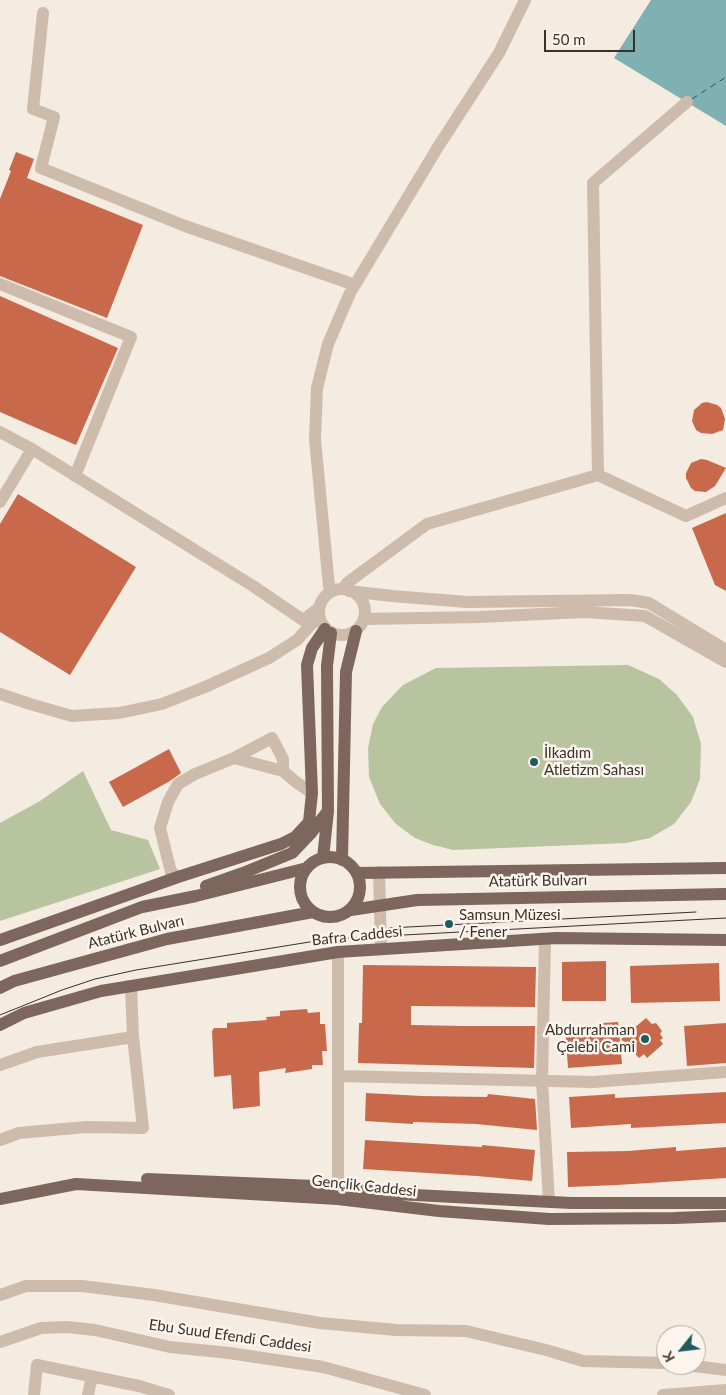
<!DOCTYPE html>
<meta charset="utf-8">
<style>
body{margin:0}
#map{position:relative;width:726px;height:1395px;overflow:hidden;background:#f4ebe1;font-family:Lato,sans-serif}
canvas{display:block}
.north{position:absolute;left:656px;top:1325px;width:50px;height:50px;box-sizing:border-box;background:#fbf5ee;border:1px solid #aea6a0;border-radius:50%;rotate:241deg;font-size:14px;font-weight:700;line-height:20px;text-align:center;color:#3b302b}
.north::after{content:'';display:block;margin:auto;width:18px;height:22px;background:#1f5a5e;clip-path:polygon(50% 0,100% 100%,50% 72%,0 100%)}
.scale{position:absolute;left:544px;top:30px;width:91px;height:22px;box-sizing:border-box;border:2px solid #3b302b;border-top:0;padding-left:6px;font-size:15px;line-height:18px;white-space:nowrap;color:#3b302b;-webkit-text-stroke:4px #fbf5ee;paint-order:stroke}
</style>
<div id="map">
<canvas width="726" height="1395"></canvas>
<div class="north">K</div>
<div class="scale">50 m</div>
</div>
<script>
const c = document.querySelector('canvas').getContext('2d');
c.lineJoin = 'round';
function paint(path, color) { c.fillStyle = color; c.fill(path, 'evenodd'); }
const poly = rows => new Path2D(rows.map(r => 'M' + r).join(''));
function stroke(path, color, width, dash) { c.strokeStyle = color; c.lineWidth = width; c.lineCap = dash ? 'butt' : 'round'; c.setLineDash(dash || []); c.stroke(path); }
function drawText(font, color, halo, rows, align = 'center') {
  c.font = font + ' Lato,sans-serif'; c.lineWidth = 5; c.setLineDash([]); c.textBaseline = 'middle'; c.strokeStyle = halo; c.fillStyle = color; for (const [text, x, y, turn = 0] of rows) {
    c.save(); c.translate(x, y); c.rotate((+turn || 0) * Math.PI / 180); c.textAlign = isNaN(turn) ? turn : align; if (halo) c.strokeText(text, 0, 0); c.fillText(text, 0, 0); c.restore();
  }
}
paint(poly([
 [628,665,659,679,677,695,693,717,701,744,700,779,691,802,674,824,650,838,626,843,453,850,433,845,415,838,396,824,380,804,369,777,368,748,373,724,382,707,403,685,436,668],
 [83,771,111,830,148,840,160,869,0,921,0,823,40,801]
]), '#b8c4a0');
paint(poly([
 [651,0,726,0,726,126,614,58]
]), '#7fb0b2');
stroke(poly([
 [692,99,726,77]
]), '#1f5a5e', 1, [6, 5]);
paint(poly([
 [16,152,34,159,27,178,143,225,107,318,0,276,0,199,11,171,9,170],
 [0,296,118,348,76,445,0,412],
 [707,402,717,405,721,408,725,419,723,430,712,434,701,433,696,430,692,421,694,410,702,403],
 [701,459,707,460,726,468,715,486,706,492,695,491,691,488,686,478,686,473,691,463],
 [18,494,136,567,70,675,0,632,0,524],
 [726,513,726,591,715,585,692,528],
 [169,749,181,773,170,781,123,807,109,782],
 [606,961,606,1001,562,1001,562,962],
 [719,963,720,1001,631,1003,630,966],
 [363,965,536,967,535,1007,411,1006,411,1025,464,1026,535,1026,534,1068,358,1063,359,1023,362,1023],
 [307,1009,308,1013,320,1012,320,1024,325,1024,327,1051,322,1051,323,1065,312,1065,312,1069,285,1073,286,1068,259,1072,260,1106,233,1109,231,1075,214,1077,212,1031,214,1028,227,1028,227,1023,267,1020,266,1017,280,1016,280,1011],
 [646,1018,652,1024,656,1023,662,1031,660,1034,663,1038,660,1040,663,1044,647,1058,644,1054,639,1058,621,1039],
 [618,1022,622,1064,568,1068,565,1026,602,1025,602,1023],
 [726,1023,726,1063,687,1066,684,1026],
 [726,1092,726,1123,631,1128,631,1124,571,1128,569,1097,615,1094,615,1098],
 [366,1093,422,1096,487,1097,488,1094,535,1099,537,1130,476,1124,413,1122,413,1124,365,1121],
 [365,1140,482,1147,482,1145,535,1150,532,1181,477,1176,363,1169],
 [676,1147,676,1151,726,1147,726,1178,617,1185,568,1187,567,1152,628,1151]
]), '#c8694b');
stroke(poly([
 [43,13,33,109,54,117,41,168,185,226,355,285],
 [0,284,131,337,75,476],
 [0,432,32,449,253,586,303,620,319,608],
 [598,475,593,183,687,102],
 [0,502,32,449],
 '319 612a23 23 0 1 1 46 0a23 23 0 1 1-46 0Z',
 [343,589,347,583,427,524,598,475,686,516,726,498],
 [335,590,329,587,315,439,317,388,328,344,350,293,438,147,499,53,525,0],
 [349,591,392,596,467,602,630,600,649,603,726,650],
 [364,619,480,617,584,612,645,616,726,662],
 [0,694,30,704,72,716,119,713,162,704,205,687,269,658,297,640,319,616],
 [234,758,272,738,283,759,283,771],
 [379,872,381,949],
 [178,877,171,872,160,828,168,802,178,784,195,774,234,758,283,771,296,782,312,793],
 [545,939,542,1080,549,1202],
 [338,952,338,1196],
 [0,1065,37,1052,133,1037],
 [338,1076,593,1082,726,1072],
 [0,1140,19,1133,86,1127,143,1128,133,1037,131,986],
 [0,1295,26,1286,82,1286,154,1295,320,1323,396,1330,466,1331,546,1350,583,1361,666,1363],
 [0,1342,41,1328,67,1327,95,1330,170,1347,229,1353,323,1367,425,1395],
 [687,1365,726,1370],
 [34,1395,37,1365,139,1386,169,1395],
 [88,1395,92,1376],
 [663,1395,726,1390]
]), '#cdbbac', 12);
stroke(poly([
 '300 887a30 30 0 1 1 60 0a30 30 0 1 1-60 0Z',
 [323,858,328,811,327,666,331,633],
 [342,860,346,672,356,631],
 [357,873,726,868],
 [206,886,243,873,292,853,311,833,328,811],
 [351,910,417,900,726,894],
 [0,940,178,877,281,844,295,837,309,822,312,793,307,665,312,648,325,629],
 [0,961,142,907,196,896,307,868],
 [0,988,14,981,167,939,313,912],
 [0,1025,24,1013,101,991,338,952,556,938,726,940],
 [147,1179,339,1187,395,1194,571,1203,726,1203],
 [0,1199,76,1184,338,1199,439,1211,549,1219,675,1218,726,1216]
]), '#7d675c', 12);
stroke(poly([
 [389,928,696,912],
 [0,1015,62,990,95,979,136,970,328,939,726,918]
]), '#3b302b', 1);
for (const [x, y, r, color] of [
 [534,762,5,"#1f5a5e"],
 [449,924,5,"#1f5a5e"],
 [645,1039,5,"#1f5a5e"]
]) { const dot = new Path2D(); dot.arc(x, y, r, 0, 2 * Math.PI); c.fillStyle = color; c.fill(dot); stroke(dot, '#fbf5ee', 2); }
drawText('15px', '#3b302b', '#fbf5ee', [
 ["İlkadım",544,753],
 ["Atletizm Sahası",544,770],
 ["Samsun Müzesi",459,915],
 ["/ Fener",459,932],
 ["Abdurrahman",635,1030,"right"],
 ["Çelebi Cami",635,1047,"right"]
], 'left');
drawText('15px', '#3b302b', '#fbf5ee', [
 ["Atatürk Bulvarı",538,881,-1],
 ["Atatürk Bulvarı",136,932,-14],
 ["Bafra Caddesi",357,936,-6],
 ["Gençlik Caddesi",364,1186,6],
 ["Ebu Suud Efendi Caddesi",230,1336,8]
]);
</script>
